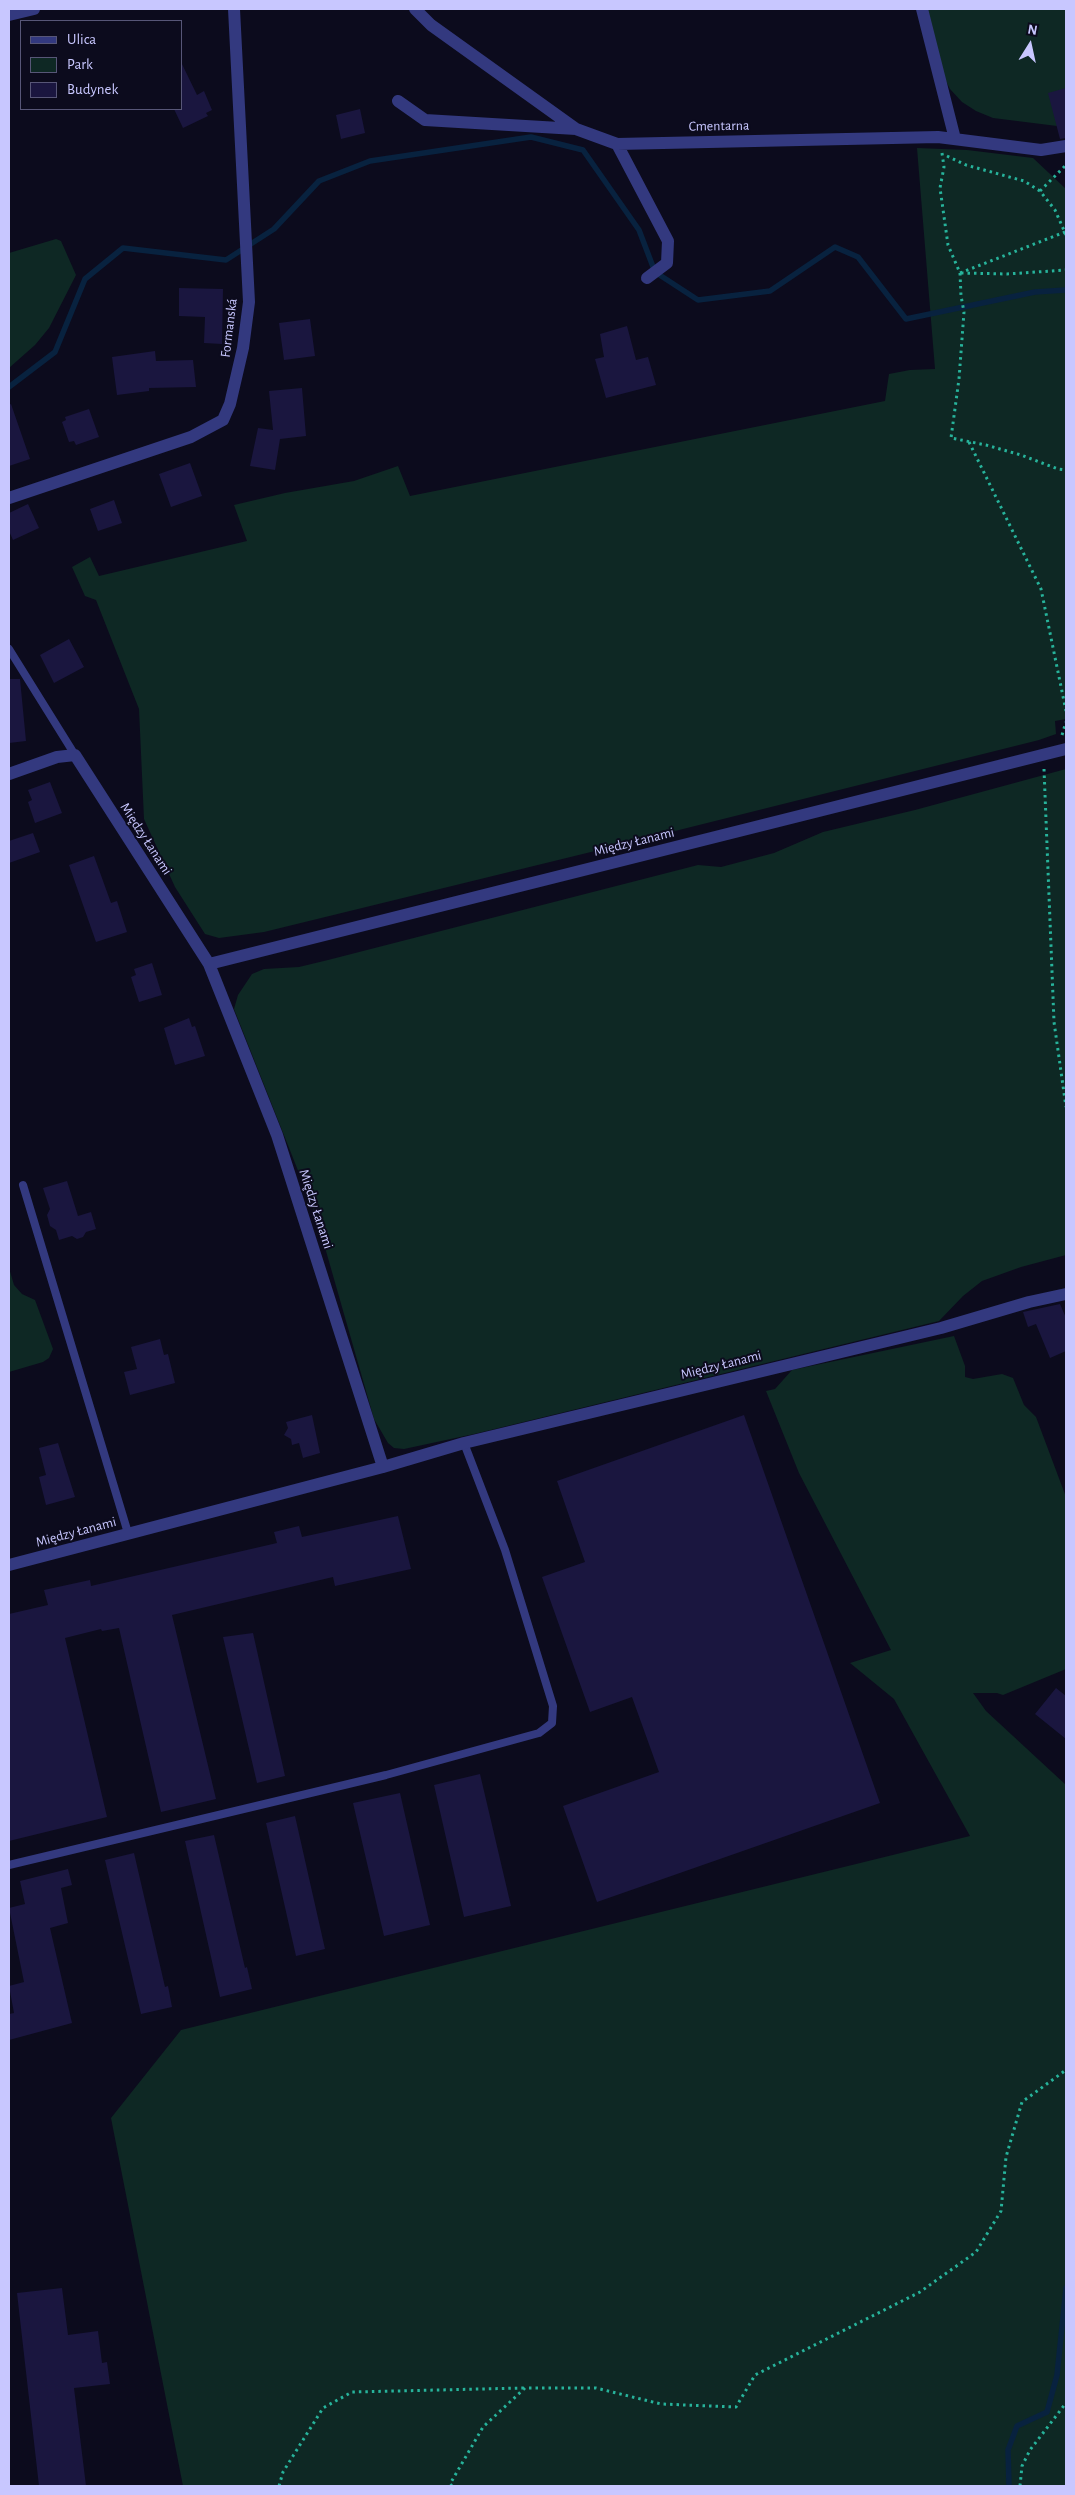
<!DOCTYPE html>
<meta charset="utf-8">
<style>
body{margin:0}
#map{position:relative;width:1075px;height:2495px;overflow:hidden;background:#0c0b1d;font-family:"Alegreya Sans",sans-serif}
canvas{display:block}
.frame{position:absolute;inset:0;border:10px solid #c8c7ff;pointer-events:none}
.legend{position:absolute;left:20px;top:20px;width:162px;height:90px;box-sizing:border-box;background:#0c0b1d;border:1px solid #575677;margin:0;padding:6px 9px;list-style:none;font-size:15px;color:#c8c7ff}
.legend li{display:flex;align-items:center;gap:10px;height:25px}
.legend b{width:25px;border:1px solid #575677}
.north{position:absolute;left:1005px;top:20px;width:50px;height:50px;-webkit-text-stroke:4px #0c0b1d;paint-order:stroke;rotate:10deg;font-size:14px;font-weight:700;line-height:20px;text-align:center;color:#c8c7ff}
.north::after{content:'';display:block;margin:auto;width:18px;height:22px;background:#c8c7ff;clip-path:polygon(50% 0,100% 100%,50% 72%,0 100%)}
</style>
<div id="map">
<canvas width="1075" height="2495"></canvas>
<div class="frame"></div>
<ul class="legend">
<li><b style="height:6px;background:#33397f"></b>Ulica</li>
<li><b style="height:14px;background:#0e2824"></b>Park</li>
<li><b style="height:14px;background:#1a163f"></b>Budynek</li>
</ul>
<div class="north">N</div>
</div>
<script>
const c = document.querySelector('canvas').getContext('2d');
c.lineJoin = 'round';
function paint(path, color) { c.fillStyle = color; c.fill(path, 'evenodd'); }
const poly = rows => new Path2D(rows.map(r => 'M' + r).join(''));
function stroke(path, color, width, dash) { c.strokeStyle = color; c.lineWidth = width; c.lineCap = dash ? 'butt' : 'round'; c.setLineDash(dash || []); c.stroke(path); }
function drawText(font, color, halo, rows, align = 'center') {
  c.font = font + ' "Alegreya Sans",sans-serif'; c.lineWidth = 4; c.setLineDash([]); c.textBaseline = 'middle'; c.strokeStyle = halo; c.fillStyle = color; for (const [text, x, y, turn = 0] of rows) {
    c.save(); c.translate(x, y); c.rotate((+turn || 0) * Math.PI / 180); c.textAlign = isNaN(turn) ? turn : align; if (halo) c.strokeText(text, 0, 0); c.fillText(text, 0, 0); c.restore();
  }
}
paint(poly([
 [927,9,1066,9,1066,123,1057,126,993,118,976,111,962,102,950,89,942,73],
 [917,148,967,150,1033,158,1066,189,1066,719,1055,721,1056,734,1039,740,595,851,264,932,219,938,205,934,175,887,144,819,139,709,96,600,85,596,72,567,90,557,99,576,247,541,234,505,285,493,354,481,398,466,410,496,885,401,889,374,910,370,935,369],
 [56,239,61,241,76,275,49,328,35,345,9,368,9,253],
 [1066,769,1066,1255,1021,1267,982,1281,963,1296,939,1321,474,1434,404,1449,394,1448,388,1443,374,1419,316,1216,234,1009,238,995,252,974,264,969,299,967,328,960,698,865,721,867,774,853,823,832,915,810],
 [9,1268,14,1285,22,1294,35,1300,53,1349,49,1358,43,1362,9,1372],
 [954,1336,965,1366,965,1377,973,1379,1002,1374,1013,1378,1024,1405,1036,1417,1066,1497,1066,1669,1003,1695,997,1693,973,1693,986,1711,1066,1785,1066,2486,183,2486,111,2118,181,2030,970,1836,894,1699,850,1663,891,1650,799,1473,766,1391,775,1389,792,1370]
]), '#0e2824');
stroke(poly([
 [9,387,55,352,85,279,123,248,226,260,274,229,319,181,370,161,531,137,583,150,639,230,655,272,698,300,770,291,835,247,858,257,906,319,1035,292,1066,290],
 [1009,2486,1008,2450,1017,2426,1047,2412,1057,2375,1066,2288]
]), '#08223f', 5.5);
paint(poly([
 [181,62,197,95,204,91,212,110,206,113,208,116,183,128,174,109,181,109],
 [1066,88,1066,138,1060,139,1048,93],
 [360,109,365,133,341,139,336,115],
 [179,288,223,289,222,344,204,343,205,317,179,316],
 [310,319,315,356,284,360,279,323],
 [627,326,636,360,648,357,656,385,606,398,595,359,604,357,600,334],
 [155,351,156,361,193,360,196,387,149,388,149,391,117,395,112,357],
 [302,388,306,436,280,439,275,470,250,466,258,428,273,430,269,391],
 [11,404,30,459,9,466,9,405],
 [89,409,99,437,76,445,74,441,69,442,62,422,66,420,65,417],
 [190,463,202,496,171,507,159,474],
 [114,500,122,523,98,531,90,509],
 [28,504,39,528,13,540,9,531,9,513],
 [69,639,84,667,54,683,40,655],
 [9,679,20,679,26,741,9,743],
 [50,782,62,813,35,823,28,802,32,800,28,790],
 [33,833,40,852,9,863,9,841],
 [94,856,111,903,117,901,127,932,96,942,69,865],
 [152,963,162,995,139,1002,131,977,136,975,134,969],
 [189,1018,192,1027,195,1026,205,1056,175,1065,164,1028],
 [67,1181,78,1216,91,1212,96,1229,86,1232,83,1237,77,1239,72,1236,59,1240,56,1230,50,1226,47,1215,50,1209,43,1188],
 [1060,1304,1066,1318,1066,1351,1050,1358,1036,1324,1028,1327,1023,1312],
 [160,1339,164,1355,168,1354,175,1383,130,1395,124,1372,137,1369,131,1347],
 [312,1415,320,1453,303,1458,299,1443,292,1445,291,1439,284,1435,288,1428,286,1422],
 [744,1415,880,1803,597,1902,563,1806,659,1772,632,1697,590,1712,542,1577,585,1562,557,1481],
 [58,1443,75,1497,46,1505,39,1477,46,1475,39,1448],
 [398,1516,411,1569,335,1586,333,1577,172,1615,216,1799,161,1812,119,1628,102,1631,101,1629,65,1638,107,1817,9,1841,9,1614,48,1605,44,1590,90,1580,91,1586,277,1543,274,1532,299,1526,302,1537],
 [253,1633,285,1776,257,1783,223,1637],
 [1056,1688,1066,1696,1066,1739,1035,1714],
 [480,1774,511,1906,464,1917,434,1785],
 [400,1793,430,1925,384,1936,353,1803],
 [295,1816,325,1949,296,1956,266,1823],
 [214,1835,245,1968,247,1967,252,1989,220,1997,185,1841],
 [134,1853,165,1987,168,1986,172,2007,141,2014,105,1860],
 [68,1869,72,1885,61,1888,68,1923,50,1928,72,2023,9,2040,9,2014,14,2013,9,1986,24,1982,9,1908,25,1904,20,1881],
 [62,2288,68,2335,98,2331,102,2363,107,2362,110,2384,74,2388,86,2486,39,2486,17,2293]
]), '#1a163f');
stroke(poly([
 [942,153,944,167,940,188,948,245,960,273,961,296,964,312,959,379,951,438,986,445,1021,455,1058,469,1066,470],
 [947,156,966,165,1024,181,1040,191,1055,210,1066,235],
 [1040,191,1066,165],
 [960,273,1065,232],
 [961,273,1007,274,1066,270],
 [969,442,1041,589,1066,711],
 [1062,735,1066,722],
 [1044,769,1054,1022,1066,1107],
 [279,2486,283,2472,323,2408,352,2392,524,2388],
 [452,2486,450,2484,483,2427,525,2388,596,2388,661,2404,736,2407,755,2375,920,2292,976,2252,1001,2211,1006,2157,1022,2102,1066,2070],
 [1020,2486,1022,2466,1030,2450,1066,2403]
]), '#27b39b', 3, [2.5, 4]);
stroke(poly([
 [9,649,75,755],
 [23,1185,128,1533],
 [9,1865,386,1775,539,1733,552,1723,553,1706,505,1550,464,1443]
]), '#33397f', 8);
stroke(poly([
 [415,9,431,25,576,129,617,144,938,137,1041,150,1066,146],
 [922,9,955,139],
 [9,15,34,9],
 [398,101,425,120,576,129],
 [617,144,668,241,667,263,647,278],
 [9,498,191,437,223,420,230,404,243,348,249,302,234,9],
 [9,774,57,757,75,755,209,964,277,1135,383,1467],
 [209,964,1066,749],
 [9,1565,383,1467,464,1443,941,1328,1029,1302,1066,1294]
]), '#33397f', 12);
drawText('14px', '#c8c7ff', '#0c0b1d', [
 ["Cmentarna",719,126,-1],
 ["Formanská",229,328,-83],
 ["Między Łanami",146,839,57],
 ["Między Łanami",634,842,-14],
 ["Między Łanami",316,1209,72],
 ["Między Łanami",721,1365,-14],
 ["Między Łanami",76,1532,-15]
]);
</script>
